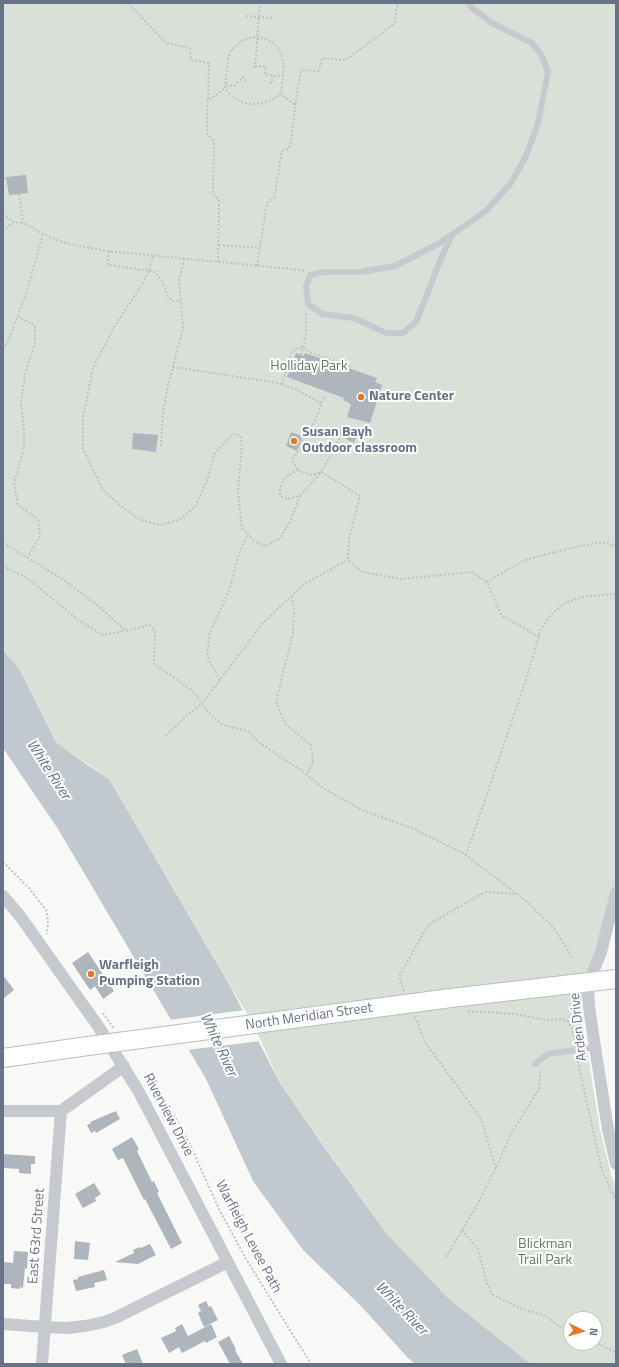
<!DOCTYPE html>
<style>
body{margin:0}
#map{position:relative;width:619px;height:1367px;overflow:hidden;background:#f8f8f6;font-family:"Titillium Web",sans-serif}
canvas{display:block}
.frame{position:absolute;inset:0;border:4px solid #677387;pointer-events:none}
.north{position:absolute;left:563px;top:1311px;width:40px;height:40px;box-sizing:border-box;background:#fff;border:1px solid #c2c7cf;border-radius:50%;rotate:95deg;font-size:11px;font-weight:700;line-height:16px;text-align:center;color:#677387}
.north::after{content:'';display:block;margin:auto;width:14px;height:18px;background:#e77827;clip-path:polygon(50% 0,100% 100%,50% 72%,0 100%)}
</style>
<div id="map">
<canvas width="619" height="1367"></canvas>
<div class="frame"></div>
<div class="north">N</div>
</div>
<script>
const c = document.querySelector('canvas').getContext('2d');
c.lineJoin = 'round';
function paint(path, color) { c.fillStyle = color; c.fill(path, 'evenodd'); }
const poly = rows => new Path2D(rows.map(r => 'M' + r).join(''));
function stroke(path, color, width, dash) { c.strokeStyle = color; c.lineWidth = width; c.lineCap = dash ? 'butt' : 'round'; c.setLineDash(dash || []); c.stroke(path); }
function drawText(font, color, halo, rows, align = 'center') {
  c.font = font + ' "Titillium Web",sans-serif'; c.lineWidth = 4; c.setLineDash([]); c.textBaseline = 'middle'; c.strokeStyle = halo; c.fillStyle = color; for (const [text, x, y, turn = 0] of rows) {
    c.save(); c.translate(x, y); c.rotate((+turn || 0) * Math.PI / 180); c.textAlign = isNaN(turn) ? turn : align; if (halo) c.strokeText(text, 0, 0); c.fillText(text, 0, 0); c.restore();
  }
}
paint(poly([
 [3,3,616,3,616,891,589,982,576,1012,584,1030,600,1130,612,1178,616,1186,616,1364,531,1364,449,1299,386,1233,281,1085,254,1026,109,779,56,742,20,670,3,650],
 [571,1319,595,1319,595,1343,571,1343]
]), '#d8e0d7');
paint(poly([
 [3,650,20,670,56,742,86,764,109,779,229,984,281,1085,330,1155,386,1233,449,1299,531,1364,415,1364,407,1357,361,1306,303,1250,253,1181,206,1079,58,829,3,748]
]), '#c1c9cf');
paint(poly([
 [245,1010,261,1041,187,1050,169,1020]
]), '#f8f8f6');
paint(poly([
 [26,175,28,193,9,195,6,177],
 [296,353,303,356,305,353,377,378,375,382,382,385,370,423,347,417,351,404,343,400,344,398,287,377],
 [342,427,357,435,354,443,338,435],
 [291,432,302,436,297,451,286,446],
 [133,433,158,435,156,452,132,449],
 [88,952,114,991,103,999,95,986,90,990,72,963],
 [3,975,14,990,3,999],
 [116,1111,120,1119,96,1133,95,1131,91,1133,87,1125,91,1123,90,1122],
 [132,1137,139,1149,137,1151,152,1182,154,1181,159,1192,157,1193,182,1243,171,1249,145,1199,144,1200,123,1158,118,1160,112,1149],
 [3,1154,35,1156,35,1164,31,1164,31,1174,19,1173,19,1169,3,1168],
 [94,1183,101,1194,95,1198,96,1201,83,1208,75,1194],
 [75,1241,90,1243,88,1260,74,1259],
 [150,1244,156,1255,138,1264,115,1262,134,1253,133,1250,140,1247,141,1248],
 [14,1251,28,1252,27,1269,25,1268,23,1288,20,1287,20,1289,11,1288,11,1284,3,1284,3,1262,13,1263],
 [104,1270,107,1280,94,1283,95,1287,76,1291,73,1280,78,1279,78,1277],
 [206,1301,209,1307,211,1306,218,1320,204,1327,198,1313,201,1311,198,1305],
 [182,1324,188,1336,211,1324,217,1337,206,1343,205,1341,182,1353,179,1347,169,1353,161,1338,176,1331,175,1328],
 [229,1336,236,1349,235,1350,243,1364,230,1364,218,1342],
 [137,1349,143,1364,126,1364,122,1355]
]), '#afb5bc');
const primary = poly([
 [451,998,616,979],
 [3,1058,88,1046]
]);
stroke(primary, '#b9bcc1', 20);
stroke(poly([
 [128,3,166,43,190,48,191,60,209,63,208,101],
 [246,16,273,18],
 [253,37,264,38,272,42,278,48,281,54,284,66,281,94,272,100,258,104,251,104,241,102,233,97,225,88,228,59,231,50,241,41,253,37],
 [255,66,266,67,265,75,283,76],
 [255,68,260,3],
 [270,83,272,83,273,76],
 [226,85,234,86,243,77,248,83],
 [295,105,301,70,319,71,322,58,346,60,394,24,398,3],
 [3,178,7,178],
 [19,194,23,223],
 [3,214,13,222,25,224,43,234,65,243,107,251,302,270,305,272],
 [3,231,13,222],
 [219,245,260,248],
 [109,251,108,265,151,271,155,272,162,281,168,297,172,301,181,301],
 [153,256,149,270,144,281,113,329,93,368,83,417,83,449,103,490,123,508,141,520,161,525,179,520,195,507,206,483,215,453,233,434,240,435,242,445,238,490,242,528,254,541,265,546,279,539,290,522,300,496],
 [218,262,219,200,213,194,214,145,213,140,208,135,207,132,207,111,208,101,225,88],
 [257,266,267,203,274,198,282,151,289,148,291,142,295,109,295,105,281,94],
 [18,316,35,326,35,344,25,374,21,403,24,429,24,448,14,483,18,505,38,519,40,536,28,557],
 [3,349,8,341,26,294,43,234],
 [301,355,306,335,306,311],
 [173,367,278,383,295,389,321,403],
 [282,385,291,354,295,349,304,347,309,352,352,367],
 [324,397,315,421,301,442,297,453,292,460,299,471,312,475,321,472,340,438],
 [161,446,163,413,168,386,183,328,179,280,184,259],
 [298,469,284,479,280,489,280,496,287,499,300,496,321,472,360,496,349,539,348,560,362,572,402,579,471,572,487,582,501,615,539,637],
 [3,543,61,578,96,604,126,631,150,625,155,631,154,664,193,691,208,712,221,724,250,732,258,742,305,773,323,788,362,810,414,829,463,853,525,900,554,928,573,959],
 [3,566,30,580,78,620,103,635,125,631],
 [487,582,525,560,571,548,602,542,616,546],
 [292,596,294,608,293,633,276,702,286,725,311,745,313,762,307,775],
 [220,680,207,656,210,633,230,588,239,554,248,534],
 [166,736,187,715,202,704,263,623,304,584,348,560],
 [466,855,525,683,541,629,550,616,563,604,581,597,616,594],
 [3,862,29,888,46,910,48,920,47,934],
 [404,991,399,977,428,925,485,892,516,894],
 [468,1011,514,1014,546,1020,562,1019,567,1021,572,1028,575,1042],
 [103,1013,114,1029],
 [415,1017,425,1042,481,1119,496,1168],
 [577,1057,602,1171,616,1200],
 [144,1077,155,1093,175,1117,187,1138,220,1211,246,1259,311,1364],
 [462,1230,478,1249,487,1283,492,1294,519,1308,546,1316,566,1332,571,1333],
 [446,1257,476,1207,496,1168,512,1132,539,1089,540,1072,539,1070],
 [595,1342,616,1353]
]), '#c0c1c4', 2, [2, 2]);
stroke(poly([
 [452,235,440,261,416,322,403,333,386,333,354,318,322,314,308,304,306,287,310,275,324,272,361,272,395,266,440,243,487,210,511,183,526,156,538,123,548,72,542,56,532,43,492,23,472,8,468,3],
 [535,1064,548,1054,595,1047]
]), '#c6c9cd', 6);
stroke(poly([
 [616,893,601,952,589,982,588,989,589,1007,595,1047,608,1129,616,1164],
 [3,896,20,916,98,1026,139,1092,281,1364],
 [3,1111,61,1111,124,1066],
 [3,1324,45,1327,67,1328,85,1326,104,1322,117,1317,228,1262],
 [42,1364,61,1111]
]), '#c6c9cd', 12);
stroke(primary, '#fff', 18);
const primaryBridge = poly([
 [88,1046,451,998]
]);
stroke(primaryBridge, '#b9bcc1', 20, []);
stroke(primaryBridge, '#fff', 18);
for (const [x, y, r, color] of [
 [361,397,4,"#e77827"],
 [294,441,4,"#e77827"],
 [91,974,4,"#e77827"]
]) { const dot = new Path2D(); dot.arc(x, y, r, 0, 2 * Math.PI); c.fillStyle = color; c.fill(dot); stroke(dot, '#fff', 1.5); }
drawText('14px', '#627962', '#fff', [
 ["Holliday Park",309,367],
 ["Blickman",545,1245],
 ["Trail Park",545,1261]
]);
drawText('bold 14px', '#677387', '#fff', [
 ["Nature Center",369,397],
 ["Susan Bayh",302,433],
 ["Outdoor classroom",302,449],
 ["Warfleigh",99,966],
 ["Pumping Station",99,982]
], 'left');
drawText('14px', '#677387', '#fff', [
 ["North Meridian Street",309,1017,-8],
 ["Arden Drive",579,1027,-96],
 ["Riverview Drive",168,1115,62],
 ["East 63rd Street",37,1236,-86],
 ["Warfleigh Levee Path",248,1237,62]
]);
drawText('italic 15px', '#637483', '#fff', [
 ["White River",48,770,57],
 ["White River",218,1045,65],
 ["White River",401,1309,46]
]);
</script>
